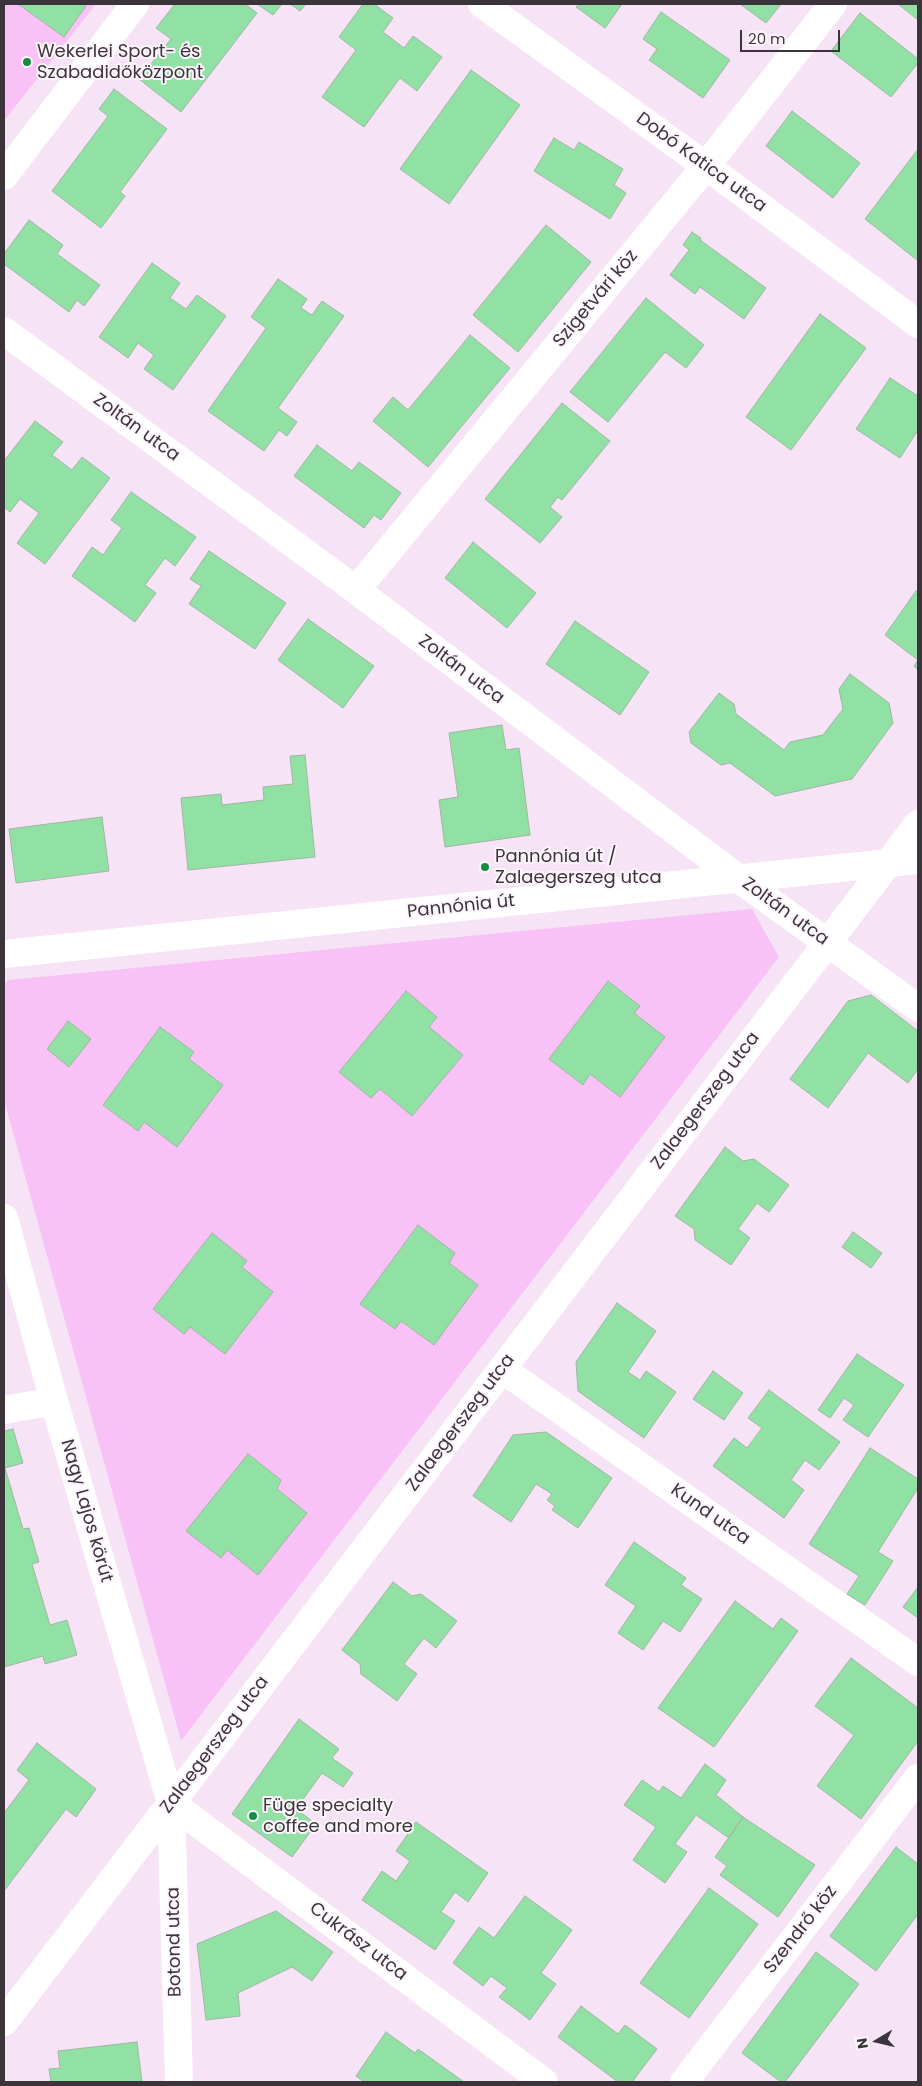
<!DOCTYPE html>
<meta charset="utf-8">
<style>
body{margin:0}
#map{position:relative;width:922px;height:2086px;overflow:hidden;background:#f7e3f6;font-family:Poppins,sans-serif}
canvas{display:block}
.frame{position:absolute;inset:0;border:5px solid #3b343b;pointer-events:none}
.north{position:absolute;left:852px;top:2016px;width:50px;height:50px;-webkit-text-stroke:4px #fdf5fc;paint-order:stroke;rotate:261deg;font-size:14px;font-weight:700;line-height:20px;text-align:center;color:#3b343b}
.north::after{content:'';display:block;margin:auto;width:18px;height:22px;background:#3b343b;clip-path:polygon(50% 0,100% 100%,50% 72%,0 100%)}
.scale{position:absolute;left:740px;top:30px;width:100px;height:22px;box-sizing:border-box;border:2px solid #3b343b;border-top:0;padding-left:6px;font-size:15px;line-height:18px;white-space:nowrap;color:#3b343b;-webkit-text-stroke:4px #fdf5fc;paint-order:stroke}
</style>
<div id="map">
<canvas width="922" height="2086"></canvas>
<div class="frame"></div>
<div class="north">N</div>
<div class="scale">20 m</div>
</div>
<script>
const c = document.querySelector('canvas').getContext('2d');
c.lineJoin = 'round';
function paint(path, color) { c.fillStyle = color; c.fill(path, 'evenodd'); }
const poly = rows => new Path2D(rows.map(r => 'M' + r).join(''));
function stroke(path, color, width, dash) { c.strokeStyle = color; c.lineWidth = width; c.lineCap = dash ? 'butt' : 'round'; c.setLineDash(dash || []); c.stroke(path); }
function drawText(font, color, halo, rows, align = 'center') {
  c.font = font + ' Poppins,sans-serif'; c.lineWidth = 4; c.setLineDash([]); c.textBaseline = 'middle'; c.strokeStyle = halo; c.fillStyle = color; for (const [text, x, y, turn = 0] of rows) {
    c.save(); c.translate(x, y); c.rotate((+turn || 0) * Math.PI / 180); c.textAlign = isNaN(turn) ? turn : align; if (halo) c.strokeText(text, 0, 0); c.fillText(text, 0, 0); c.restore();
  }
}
paint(poly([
 [4,4,96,4,4,121],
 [752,909,779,957,181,1741,4,1100,4,985,8,980]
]), '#f9c2f7');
const building = poly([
 [18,4,84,4,86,6,64,37,18,4],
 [175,4,245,4,257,13,181,112,139,79,171,39,156,28,175,4],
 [257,4,282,4,273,15,257,4],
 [290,4,306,4,300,11,290,4],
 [363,4,374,4,393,18,383,32,404,48,413,36,442,57,417,91,400,78,364,127,322,97,356,50,339,37,363,4],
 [579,4,622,4,605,28,576,7,579,4],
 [740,4,781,4,766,23,740,4],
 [898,4,918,4,918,20,898,4],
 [661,12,730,60,703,98,649,60,657,49,643,39,661,12],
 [860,13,918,59,918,63,891,97,831,51,860,13],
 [471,70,520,105,449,204,400,169,471,70],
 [114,89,167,129,120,192,125,196,101,228,52,191,108,116,99,109,114,89],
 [792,111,860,163,833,198,766,146,792,111],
 [554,138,574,150,579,142,623,169,614,185,626,193,610,219,534,171,554,138],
 [918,149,918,258,917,260,865,219,918,149],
 [29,220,63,245,57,254,100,285,84,306,77,300,69,312,4,264,4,254,29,220],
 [546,225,591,262,518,352,473,315,546,225],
 [692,232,701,238,700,240,766,288,744,319,700,287,695,294,670,275,689,250,683,245,692,232],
 [152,263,180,283,170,298,186,309,197,295,226,316,173,390,144,369,154,355,138,343,128,358,99,337,152,263],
 [278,279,307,299,301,308,312,315,322,301,344,316,278,408,297,422,287,436,279,430,264,451,208,411,266,328,251,317,278,279],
 [646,298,704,345,686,368,665,352,608,422,570,392,646,298],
 [820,314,866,348,791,450,746,417,820,314],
 [470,335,510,368,428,467,373,421,393,397,408,410,470,335],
 [890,378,918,396,918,430,900,458,856,429,890,378],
 [562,403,610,441,562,500,558,497,550,507,562,517,540,543,485,499,562,403],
 [35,421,63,442,52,455,72,470,82,457,110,478,45,564,17,543,39,513,20,499,10,512,4,507,4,461,35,421],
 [317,445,352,471,359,462,401,493,381,520,374,515,364,528,294,476,317,445],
 [131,492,196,537,175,566,165,558,145,585,156,593,135,622,72,576,92,547,103,555,122,528,111,520,131,492],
 [473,542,536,593,507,628,445,578,473,542],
 [209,551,286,603,255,649,189,604,201,586,190,579,209,551],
 [916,591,918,593,918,670,914,666,918,660,885,635,916,591],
 [308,619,374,666,343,708,278,660,308,619],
 [575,621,649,672,620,715,546,664,575,621],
 [850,674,889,703,893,723,852,779,775,796,730,763,721,765,691,743,689,732,719,693,734,704,736,714,784,750,790,742,823,735,843,709,839,689,850,674],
 [502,725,506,750,519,748,530,835,445,847,439,800,458,797,449,733,502,725],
 [305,755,315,857,188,870,181,798,221,794,222,805,264,800,263,787,293,784,290,756,305,755],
 [102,817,109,871,16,883,9,829,102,817],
 [608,981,640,1006,634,1013,665,1037,620,1097,590,1074,583,1085,549,1059,608,981],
 [406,991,437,1017,429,1027,463,1055,412,1116,380,1089,371,1098,339,1072,406,991],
 [871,995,918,1031,918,1069,908,1083,868,1053,828,1108,790,1079,848,1001,871,995],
 [68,1021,91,1039,69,1067,47,1049,68,1021],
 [160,1027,194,1052,189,1059,223,1085,177,1147,144,1122,138,1131,103,1105,160,1027],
 [725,1147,743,1161,754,1159,789,1185,769,1212,757,1203,738,1229,750,1238,731,1265,695,1240,694,1229,675,1216,725,1147],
 [418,1225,455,1253,449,1263,478,1285,434,1345,401,1321,395,1329,360,1304,418,1225],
 [853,1232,882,1253,871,1268,842,1247,853,1232],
 [212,1233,247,1261,242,1267,273,1292,225,1354,190,1327,184,1334,153,1309,212,1233],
 [617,1303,656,1331,628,1372,640,1380,646,1371,676,1392,644,1438,578,1391,576,1362,617,1303],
 [857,1354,904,1385,868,1437,843,1420,854,1405,844,1398,830,1418,818,1410,857,1354],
 [713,1371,743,1393,724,1420,693,1399,713,1371],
 [769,1390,840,1442,819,1470,805,1460,791,1480,804,1490,784,1518,713,1466,734,1438,747,1448,762,1428,748,1418,769,1390],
 [13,1429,23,1463,5,1468,23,1529,29,1528,39,1562,32,1564,50,1625,67,1620,77,1655,45,1664,43,1656,4,1667,4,1431,13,1429],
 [546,1432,612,1478,578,1528,552,1510,555,1506,547,1500,552,1494,536,1484,511,1522,473,1496,513,1435,546,1432],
 [870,1448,918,1479,918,1488,878,1552,893,1561,865,1605,847,1594,859,1576,809,1544,870,1448],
 [248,1454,281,1480,277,1489,307,1513,258,1575,227,1550,221,1558,186,1531,248,1454],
 [634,1542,686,1578,681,1585,702,1599,680,1632,663,1621,643,1650,618,1633,636,1606,605,1585,634,1542],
 [393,1582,412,1596,421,1594,457,1621,436,1648,424,1638,404,1664,417,1674,397,1701,361,1674,360,1664,342,1650,393,1582],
 [918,1587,918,1618,903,1607,918,1587],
 [735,1601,773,1629,781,1618,798,1631,714,1747,658,1708,735,1601],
 [851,1658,918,1708,918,1741,861,1819,817,1786,854,1735,815,1706,851,1658],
 [299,1719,339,1749,332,1758,353,1773,343,1787,322,1773,296,1809,316,1824,292,1857,232,1814,299,1719],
 [37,1743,96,1789,76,1817,66,1809,4,1891,4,1813,29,1780,17,1770,37,1743],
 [705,1764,726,1780,716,1795,743,1817,729,1838,696,1815,675,1844,687,1852,665,1883,633,1860,656,1827,624,1805,642,1780,659,1792,663,1786,681,1798,705,1764],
 [743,1817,815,1865,778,1917,720,1875,727,1866,715,1857,743,1817],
 [416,1822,488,1873,468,1902,455,1892,441,1912,455,1921,435,1950,362,1900,382,1871,396,1881,410,1861,396,1851,416,1822],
 [896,1847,918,1864,918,1914,876,1971,830,1936,896,1847],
 [709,1888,758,1924,689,2018,640,1983,709,1888],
 [525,1896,572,1930,541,1973,556,1984,530,2020,499,1997,507,1988,491,1976,483,1986,453,1963,479,1927,494,1938,525,1896],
 [276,1911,333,1952,312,1981,292,1967,238,1993,240,2016,206,2020,197,1944,276,1911],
 [816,1952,859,1984,785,2082,781,2082,742,2053,816,1952],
 [581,2006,618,2034,625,2025,657,2049,632,2082,618,2082,558,2037,581,2006],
 [386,2032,415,2053,418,2049,464,2082,364,2082,356,2076,386,2032],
 [137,2042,142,2082,51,2082,49,2069,60,2068,58,2051,137,2042]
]);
paint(building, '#91e0a4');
stroke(building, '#a1b5a5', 1);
stroke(poly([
 [482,4,706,166,918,324],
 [4,176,135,4],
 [4,331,356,590,739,879,918,1008],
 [356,590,706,166,833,4],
 [4,954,918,860],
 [4,1218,54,1401,171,1803,179,2082],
 [502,1369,918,1662],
 [4,1410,54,1401],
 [171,1803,544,2082],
 [4,2022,918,824],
 [684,2082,918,1778]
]), '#fff', 28);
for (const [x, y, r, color] of [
 [27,62,5,"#148b46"],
 [485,867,5,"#148b46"],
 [253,1816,5,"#148b46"]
]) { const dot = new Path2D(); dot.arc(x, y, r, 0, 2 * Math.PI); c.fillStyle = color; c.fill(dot); stroke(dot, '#fdf5fc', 2); }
drawText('18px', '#3b343b', '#fdf5fc', [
 ["Wekerlei Sport- és",37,52],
 ["Szabadidőközpont",37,73],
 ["Pannónia út /",495,857],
 ["Zalaegerszeg utca",495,878],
 ["Füge specialty",263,1806],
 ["coffee and more",263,1827]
], 'left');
drawText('18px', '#3b343b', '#fdf5fc', [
 ["Dobó Katica utca",701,163,36],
 ["Szigetvári köz",596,299,-50],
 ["Zoltán utca",136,428,36],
 ["Zoltán utca",461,670,37],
 ["Pannónia út",461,907,-6],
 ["Zoltán utca",785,912,36],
 ["Zalaegerszeg utca",706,1101,-53],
 ["Zalaegerszeg utca",461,1423,-53],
 ["Nagy Lajos körút",86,1511,74],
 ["Kund utca",710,1515,35],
 ["Zalaegerszeg utca",215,1745,-53],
 ["Szendrő köz",801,1930,-52],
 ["Botond utca",175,1942,-91],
 ["Cukrász utca",358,1942,37]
]);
</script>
